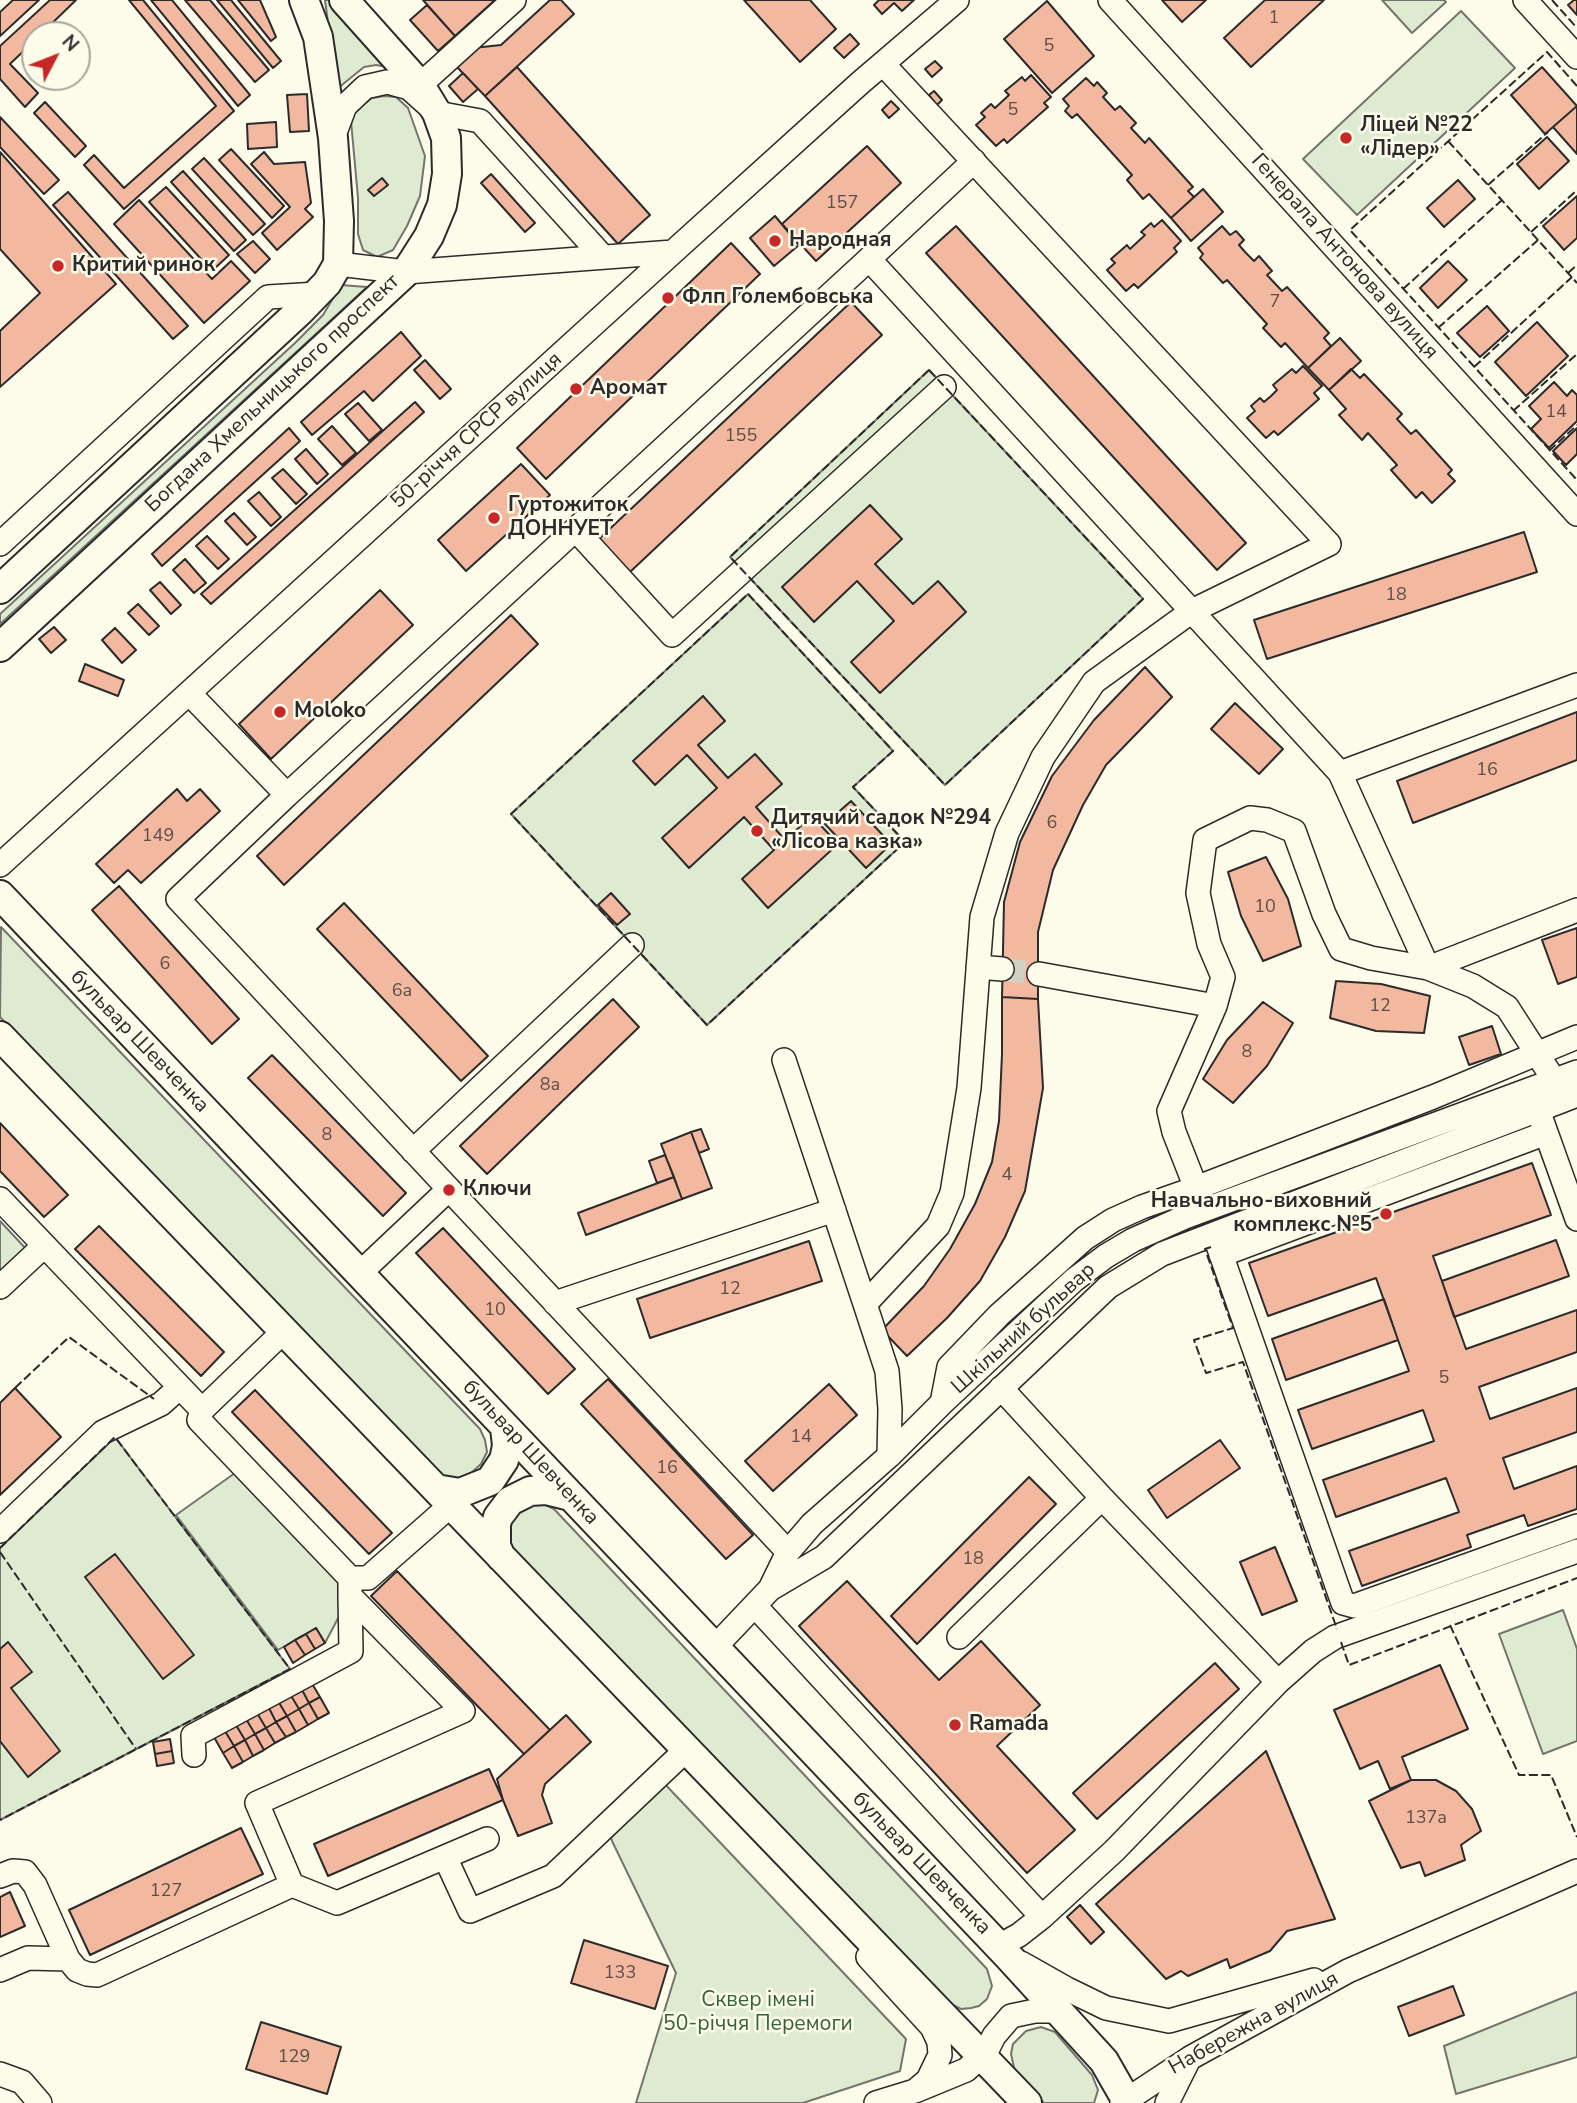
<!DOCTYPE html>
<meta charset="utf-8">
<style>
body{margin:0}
#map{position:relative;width:1577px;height:2103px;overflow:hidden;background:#fdfbea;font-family:"Nunito Sans",sans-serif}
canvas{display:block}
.north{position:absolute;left:21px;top:21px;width:70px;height:70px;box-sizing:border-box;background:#fdfbea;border:2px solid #a9a89e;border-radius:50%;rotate:48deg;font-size:19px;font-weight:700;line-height:28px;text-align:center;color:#2b2b2b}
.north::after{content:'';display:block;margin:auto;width:24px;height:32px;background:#c62828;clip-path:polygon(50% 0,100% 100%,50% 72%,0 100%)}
</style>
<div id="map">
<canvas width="1577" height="2103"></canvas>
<div class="north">N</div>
</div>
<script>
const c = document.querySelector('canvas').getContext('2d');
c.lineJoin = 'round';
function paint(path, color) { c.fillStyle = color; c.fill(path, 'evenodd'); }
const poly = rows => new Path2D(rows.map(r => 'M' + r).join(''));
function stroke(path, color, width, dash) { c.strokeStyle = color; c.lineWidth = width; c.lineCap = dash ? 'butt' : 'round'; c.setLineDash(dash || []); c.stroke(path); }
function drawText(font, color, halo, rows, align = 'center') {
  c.font = font + ' "Nunito Sans",sans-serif'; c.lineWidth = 5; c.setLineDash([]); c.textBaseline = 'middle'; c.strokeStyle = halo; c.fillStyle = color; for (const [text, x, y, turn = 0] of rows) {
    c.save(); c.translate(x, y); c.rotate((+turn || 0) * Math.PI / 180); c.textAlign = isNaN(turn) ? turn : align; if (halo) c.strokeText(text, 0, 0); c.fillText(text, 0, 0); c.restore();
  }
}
const green = poly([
 [325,0,335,0,388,67,376,65,364,67,337,89,325,0],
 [1382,0,1444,0,1446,2,1412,33,1382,0],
 [1461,11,1515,68,1357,215,1303,159,1461,11],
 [384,96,396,97,408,108,425,156,420,196,407,226,393,250,377,257,363,250,358,234,358,198,351,121,356,110,372,98,384,96],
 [341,285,367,287,0,624,0,614,295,343,323,315,341,285],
 [929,370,1143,599,945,785,730,557,929,370],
 [748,594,893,751,853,787,905,842,707,1025,511,814,748,594],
 [1,927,480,1429,485,1440,487,1452,481,1464,471,1473,459,1479,448,1480,436,1470,0,1017,1,927],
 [0,1221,28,1251,0,1277,0,1221],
 [115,1437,290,1669,0,1820,0,1548,115,1437],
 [235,1473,341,1578,344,1607,325,1643,316,1628,278,1650,176,1515,235,1473],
 [530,1503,542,1503,554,1509,987,1969,992,1986,987,1999,979,2006,971,2008,961,2009,949,2003,512,1547,509,1536,510,1522,517,1511,530,1503],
 [1563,1610,1577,1649,1577,1741,1543,1754,1499,1634,1563,1610],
 [662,1781,906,2039,900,2071,803,2103,636,2103,676,1973,612,1841,610,1834,662,1781],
 [1577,1992,1577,2057,1456,2094,1444,2046,1577,1992],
 [1041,2027,1055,2032,1092,2075,1098,2090,1094,2103,1044,2103,1015,2072,1011,2054,1013,2044,1026,2031,1041,2027]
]);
paint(green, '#deebd1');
stroke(green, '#74746e', 2);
const building = poly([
 [13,0,39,0,0,36,0,12,13,0],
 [50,0,76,0,40,35,35,35,35,40,10,64,38,93,25,107,0,79,0,46,50,0],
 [129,0,143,0,234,111,124,209,84,165,94,155,124,188,216,106,129,0],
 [151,0,172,0,250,95,238,106,151,0],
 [185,0,210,0,269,70,255,82,185,0],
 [217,0,231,0,281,61,273,68,217,0],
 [238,0,260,0,276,37,271,41,238,0],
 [423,0,495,0,455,36,423,0],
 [550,0,561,0,574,14,485,96,455,65,473,48,501,45,550,0],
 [744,0,810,0,836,29,800,62,744,0],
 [879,0,914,0,902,11,894,3,882,14,874,5,879,0],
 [1162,0,1206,0,1182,22,1162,0],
 [1265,0,1324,0,1251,67,1224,38,1265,0],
 [1574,0,1577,0,1577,15,1568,5,1574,0],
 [1047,1,1094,56,1052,93,1004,39,1047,1],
 [427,5,455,36,438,51,410,20,427,5],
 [850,34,859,44,844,58,834,48,850,34],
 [935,61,942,68,932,77,925,69,935,61],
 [517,67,650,215,618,244,485,96,517,67],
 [1542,67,1577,106,1545,134,1511,95,1542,67],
 [463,73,478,89,463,102,449,86,463,73],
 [1031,75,1051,97,1044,103,1048,107,1007,143,1004,139,996,146,976,125,985,117,981,113,991,104,995,108,1009,95,1005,91,1022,77,1025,81,1031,75],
 [1086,78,1094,86,1097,82,1107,93,1103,97,1115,110,1120,106,1136,123,1131,128,1145,143,1149,138,1193,187,1188,191,1194,197,1171,218,1149,194,1143,199,1127,180,1132,175,1077,114,1072,118,1065,111,1069,106,1063,99,1086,78],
 [934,91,942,100,937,105,929,95,934,91],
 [307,94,309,131,290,132,287,95,307,94],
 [891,101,899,109,889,118,882,110,891,101],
 [45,102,86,146,75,157,34,113,45,102],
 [1577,106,1577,154,1553,127,1577,106],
 [0,117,59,180,44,194,0,147,0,117],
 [276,122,277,147,248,149,247,124,276,122],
 [1547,137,1569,161,1539,189,1517,164,1547,137],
 [867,146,901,183,816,261,782,224,867,146],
 [231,149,284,206,272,218,219,160,231,149],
 [0,152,116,284,0,387,0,331,40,293,0,249,0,152],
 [264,152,274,164,305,162,311,203,305,209,313,217,277,250,262,233,290,207,251,164,264,152],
 [204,158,265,224,253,235,192,169,204,158],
 [183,171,246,240,234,251,171,182,183,171],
 [491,174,535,223,525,232,481,183,491,174],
 [382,178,388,185,374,196,368,190,382,178],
 [1458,180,1475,199,1444,227,1427,208,1458,180],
 [166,187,229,255,212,271,149,202,166,187],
 [1203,189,1223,212,1191,241,1171,218,1203,189],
 [68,192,188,326,173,339,53,205,68,192],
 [1577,196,1577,238,1564,250,1543,226,1577,196],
 [139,200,212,279,231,261,250,281,204,323,114,224,139,200],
 [775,216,799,245,774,266,750,238,775,216],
 [1162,220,1181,241,1174,248,1177,252,1138,288,1134,284,1126,291,1107,270,1115,263,1111,259,1127,245,1130,249,1145,235,1141,232,1151,223,1154,227,1162,220],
 [956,226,1246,543,1217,570,926,253,956,226],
 [1222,226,1230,235,1236,231,1244,240,1239,245,1246,253,1254,261,1259,256,1272,271,1267,275,1282,291,1287,287,1329,333,1324,338,1331,346,1308,368,1285,343,1281,347,1263,328,1267,324,1227,280,1223,283,1200,258,1203,254,1198,248,1222,226],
 [253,241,270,259,255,273,237,254,253,241],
 [731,243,760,274,546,479,517,448,731,243],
 [1448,261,1467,280,1438,308,1420,288,1448,261],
 [851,302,882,335,630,572,599,539,851,302],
 [1487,306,1509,331,1480,357,1457,333,1487,306],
 [1537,322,1568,356,1526,396,1495,362,1537,322],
 [401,332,421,356,373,401,364,391,312,435,301,422,401,332],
 [1340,338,1361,361,1329,390,1308,368,1340,338],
 [425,360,451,389,440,399,414,370,425,360],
 [1303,366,1322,386,1314,393,1319,399,1278,435,1274,431,1266,438,1247,418,1255,411,1251,406,1260,398,1264,402,1271,396,1277,390,1273,385,1292,369,1296,373,1303,366],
 [1351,369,1360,378,1364,374,1402,414,1397,419,1411,434,1416,430,1452,470,1448,474,1455,481,1432,503,1422,492,1416,498,1391,470,1397,465,1368,433,1362,440,1339,415,1346,409,1329,390,1351,369],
 [1554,382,1567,396,1572,390,1577,395,1577,421,1549,448,1531,429,1541,419,1529,406,1554,382],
 [415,402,424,412,211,604,201,594,415,402],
 [358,403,382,430,369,441,345,414,358,403],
 [332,426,356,453,342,465,318,439,332,426],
 [289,428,300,441,162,566,152,554,289,428],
 [1577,428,1577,454,1566,465,1553,451,1577,428],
 [306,449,328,474,317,484,295,459,306,449],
 [521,464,550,495,466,571,438,540,521,464],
 [283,469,307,494,296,504,272,478,283,469],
 [259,492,281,517,271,526,248,501,259,492],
 [870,505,902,539,875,564,913,604,938,581,966,612,880,693,851,662,894,621,857,581,814,622,782,587,870,505],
 [234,513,256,537,247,545,225,521,234,513],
 [1524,532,1537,572,1267,659,1254,620,1524,532],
 [207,536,229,559,218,569,196,546,207,536],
 [185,559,206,583,194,593,173,570,185,559],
 [160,582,181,605,171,614,150,590,160,582],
 [380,590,413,625,271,759,239,724,380,590],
 [138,604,159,626,149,635,128,613,138,604],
 [511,615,538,644,284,885,257,856,511,615],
 [54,627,66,640,51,653,39,639,54,627],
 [115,628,136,650,122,663,102,640,115,628],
 [85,664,124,680,118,696,79,681,85,664],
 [1145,667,1172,697,1106,765,1083,805,1053,870,1038,932,1038,999,1002,997,1004,902,1020,842,1052,776,1094,720,1145,667],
 [703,696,725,721,698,745,728,778,755,754,782,784,756,807,785,840,812,816,838,844,768,908,742,879,774,850,744,817,689,868,662,838,717,788,687,755,655,785,633,761,703,696],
 [1235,703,1283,749,1259,774,1211,729,1235,703],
 [1577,712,1577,760,1413,823,1397,781,1577,712],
 [177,789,187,801,200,789,220,811,141,883,128,870,114,883,96,864,177,789],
 [851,801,891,844,866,868,825,824,851,801],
 [1266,857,1288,899,1301,946,1263,961,1241,916,1228,872,1266,857],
 [119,886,239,1019,212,1044,92,910,119,886],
 [611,893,630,914,617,925,598,905,611,893],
 [344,903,488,1056,461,1081,317,929,344,903],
 [1577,928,1577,977,1558,984,1542,940,1577,928],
 [1336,981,1381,984,1430,996,1424,1033,1376,1031,1330,1018,1336,981],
 [1002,997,1038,999,1043,1088,1025,1191,1005,1237,980,1281,947,1318,907,1356,882,1330,924,1286,950,1249,975,1204,992,1162,999,1121,1002,1054,1002,997],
 [613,999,639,1027,487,1174,460,1146,613,999],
 [1263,1002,1293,1023,1267,1066,1233,1103,1203,1079,1227,1040,1263,1002],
 [1492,1026,1501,1054,1469,1065,1459,1037,1492,1026],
 [272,1055,406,1193,383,1216,248,1078,272,1055],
 [0,1123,68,1195,44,1217,0,1171,0,1123],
 [701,1129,709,1149,699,1153,691,1132,701,1129],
 [691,1132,712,1188,682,1199,661,1144,691,1132],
 [665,1155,674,1177,657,1183,649,1161,665,1155],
 [1532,1163,1551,1215,1433,1256,1466,1349,1577,1310,1577,1352,1479,1387,1490,1419,1577,1388,1577,1432,1503,1458,1514,1489,1577,1466,1577,1509,1528,1526,1524,1515,1467,1535,1471,1547,1362,1586,1349,1551,1459,1512,1446,1478,1336,1517,1323,1480,1434,1441,1423,1410,1312,1449,1298,1410,1409,1371,1376,1278,1268,1316,1249,1263,1532,1163],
 [674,1177,682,1199,586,1235,578,1213,674,1177],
 [99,1226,224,1352,201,1376,75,1249,99,1226],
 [443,1228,575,1369,548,1394,416,1253,443,1228],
 [1556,1240,1569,1276,1454,1317,1442,1281,1556,1240],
 [809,1241,822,1281,650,1338,637,1299,809,1241],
 [1384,1299,1398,1340,1286,1380,1272,1339,1384,1299],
 [608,1379,753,1535,726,1559,581,1404,608,1379],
 [829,1384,857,1415,773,1491,745,1461,829,1384],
 [15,1388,61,1437,0,1495,0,1403,15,1388],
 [255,1390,392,1533,369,1554,232,1412,255,1390],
 [1220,1440,1240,1468,1167,1518,1148,1490,1220,1440],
 [1029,1477,1056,1504,917,1644,891,1616,1029,1477],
 [1275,1547,1297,1601,1262,1615,1240,1562,1275,1547],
 [115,1554,194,1655,163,1679,85,1577,115,1554],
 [397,1571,550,1730,524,1754,371,1596,397,1571],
 [847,1581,939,1680,981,1641,1040,1705,997,1746,1075,1830,1027,1873,799,1626,847,1581],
 [316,1628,325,1643,315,1649,306,1634,316,1628],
 [306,1634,315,1649,305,1655,295,1640,306,1634],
 [295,1640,305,1655,293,1663,284,1647,295,1640],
 [8,1642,32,1672,11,1688,60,1751,28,1777,0,1741,0,1649,8,1642],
 [1215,1663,1239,1689,1097,1819,1073,1793,1215,1663],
 [1440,1665,1468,1729,1402,1757,1411,1780,1390,1789,1378,1761,1360,1769,1334,1710,1440,1665],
 [311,1682,320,1697,309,1703,301,1688,311,1682],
 [301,1688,309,1703,299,1709,290,1694,301,1688],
 [290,1694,299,1709,287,1716,278,1701,290,1694],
 [320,1697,329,1713,318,1719,309,1703,320,1697],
 [278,1701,287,1716,276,1722,268,1706,278,1701],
 [309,1703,318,1719,308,1725,299,1709,309,1703],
 [268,1706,276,1722,266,1728,257,1713,268,1706],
 [299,1709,308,1725,296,1732,287,1716,299,1709],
 [257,1713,266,1728,255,1734,246,1719,257,1713],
 [566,1715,591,1742,545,1784,542,1795,552,1823,518,1836,503,1800,497,1779,566,1715],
 [287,1716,296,1732,286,1737,276,1722,287,1716],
 [246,1719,255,1734,245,1740,236,1725,246,1719],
 [276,1722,286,1737,275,1743,266,1728,276,1722],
 [236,1725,245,1740,234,1746,225,1731,236,1725],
 [266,1728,275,1743,264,1750,255,1734,266,1728],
 [225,1731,234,1746,223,1753,214,1737,225,1731],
 [255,1734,264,1750,253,1756,245,1740,255,1734],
 [170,1739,172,1751,155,1754,153,1742,170,1739],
 [245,1740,253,1756,243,1762,234,1746,245,1740],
 [234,1746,243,1762,232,1768,223,1753,234,1746],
 [172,1751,174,1763,157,1766,155,1754,172,1751],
 [1266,1751,1335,1919,1287,1931,1270,1951,1230,1968,1227,1959,1188,1976,1181,1971,1166,1979,1096,1904,1266,1751],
 [489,1769,503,1800,328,1876,314,1844,489,1769],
 [1411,1780,1436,1780,1456,1791,1472,1809,1481,1831,1461,1845,1465,1860,1425,1876,1420,1862,1401,1868,1369,1801,1411,1780],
 [241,1828,263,1874,90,1955,69,1910,241,1828],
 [10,1892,25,1926,0,1937,0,1897,10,1892],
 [1080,1905,1104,1932,1091,1944,1067,1917,1080,1905],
 [584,1940,668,1966,655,2009,571,1983,584,1940],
 [1453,1986,1464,2015,1409,2036,1398,2007,1453,1986],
 [261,2022,341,2047,327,2094,246,2069,261,2022]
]);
paint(building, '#f2b8a0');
stroke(building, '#2b2b2b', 2);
stroke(poly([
 [1002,969,1039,974]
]), '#d3d1c4', 23, [23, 11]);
const minor = poly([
 [1110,0,1577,514],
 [1525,0,1577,57],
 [883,64,1329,544,1192,611,1094,682,1043,757,1007,833,982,917,969,1088,952,1193,938,1226,865,1304,887,1371,890,1409,889,1456],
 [420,85,514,0],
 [333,138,345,106,365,87,387,82,409,88,437,113,480,121,603,257],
 [974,161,869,259,1340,773,1577,685],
 [338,264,406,272,673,252],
 [576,530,672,635,944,387],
 [0,544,268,297,318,294],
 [189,693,287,795,178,899,788,1552],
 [1340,773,1428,968,1577,910],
 [287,795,869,259],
 [0,865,673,252,860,83,957,0],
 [978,967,1002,969],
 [1215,1006,1223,977,1209,944,1198,893,1205,840,1250,818,1267,820,1294,831,1324,914,1341,949,1371,958,1428,968,1473,986,1507,1007,1554,1080],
 [784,1060,865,1304],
 [1577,1095,1538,1110,1577,1219],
 [413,1151,632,945],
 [1196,1188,1433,1097,1577,1037],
 [0,1199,202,1410],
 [1214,1234,1538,1110],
 [1221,1255,1546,1133],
 [359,1274,449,1189],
 [0,1287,44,1246],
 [555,1303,834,1210],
 [284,1331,202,1410,199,1420,350,1578,350,1596,463,1711,257,1803,292,1885],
 [1001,1388,1102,1498,1278,1682],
 [942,1403,949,1367,999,1315,1085,1238,1113,1220,1142,1207,1196,1188,1174,1132,1169,1111,1215,1006,1039,974],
 [0,1531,103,1432,161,1404,180,1387],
 [350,1578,368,1578,451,1505],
 [770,1589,824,1557,1108,1287,1162,1254,1214,1234,1343,1603,1354,1606,1577,1526],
 [756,1607,1042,1917],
 [959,1637,1102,1498],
 [714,1648,770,1589,788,1552,812,1524,889,1456,942,1403,1074,1280,1106,1256,1133,1240,1185,1217,1577,1072],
 [194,1755,193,1736,351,1651,350,1596],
 [445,1857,470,1911,553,1876,687,1749],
 [0,1876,13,1871,25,1872,35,1885,68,1959,77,1970,87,1974,97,1975,292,1885,337,1903,487,1839],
 [999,1946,1019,1935,1042,1917,1114,1851,1278,1682,1313,1651,1335,1637,1577,1551],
 [868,1957,932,2027,939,2042,940,2055,928,2080,915,2091],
 [1021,1963,1067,1989,1106,2008,1169,2021,1314,1980],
 [0,1970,28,1958,68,1959],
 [0,2074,22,2082,40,2103],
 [876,2103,915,2091,966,2070,986,2052,994,2036,1011,2016,1035,2011,1060,2011],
 [1122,2103,1190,2058,1348,1971,1577,1871],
 [1167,2103,1189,2059]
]);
const major = poly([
 [0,589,300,311,327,283,338,264,339,221,333,138,318,37,304,0],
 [0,647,406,272,429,236,442,205,447,174,446,138,437,113,420,85,344,0],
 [0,895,1008,1956,1104,2061,1128,2103],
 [0,1036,1027,2103],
 [436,1489,460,1493,490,1481,504,1460,507,1446,505,1427],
 [501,1557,496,1546,496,1524,498,1517,510,1501,530,1491,546,1490,570,1496]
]);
stroke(minor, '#2b2b2b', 26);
stroke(major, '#2b2b2b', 32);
stroke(minor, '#fdfbea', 23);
stroke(major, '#fdfbea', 28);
stroke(poly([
 [1552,0,1577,28],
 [1577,86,1547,52,1350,230,1577,480],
 [1448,141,1577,283],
 [1488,185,1548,132],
 [1531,232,1577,190],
 [1568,273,1577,265],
 [1403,289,1502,200],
 [1438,328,1538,240],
 [1474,367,1572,277],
 [929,370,1143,599,945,785,730,557,929,370],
 [1513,411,1577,354],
 [1549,451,1577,425],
 [748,594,893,751,853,787,905,842,707,1025,511,814,748,594],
 [1211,1247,1205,1249,1233,1328,1194,1340,1206,1373,1243,1362,1337,1629],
 [15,1388,69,1337,154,1399],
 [0,1548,115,1437,290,1669,0,1820],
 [0,1552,136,1749],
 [1450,1625,1519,1775,1551,1775,1577,1837],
 [1341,1642,1349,1665,1577,1578]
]), '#2b2b2b', 2, [9, 3.5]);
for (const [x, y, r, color] of [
 [1346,138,7,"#c62828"],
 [775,241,7,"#c62828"],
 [58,266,7,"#c62828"],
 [668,298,7,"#c62828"],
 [576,389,7,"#c62828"],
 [494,518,7,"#c62828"],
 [280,712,7,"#c62828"],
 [757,831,7,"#c62828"],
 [449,1190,7,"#c62828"],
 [1386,1214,7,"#c62828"],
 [955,1725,7,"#c62828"]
]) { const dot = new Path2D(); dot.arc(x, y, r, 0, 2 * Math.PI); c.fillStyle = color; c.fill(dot); stroke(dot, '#fdfbea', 2.5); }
drawText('18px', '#5d4e48', null, [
 ["1",1274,19],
 ["5",1049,47],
 ["5",1013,111],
 ["157",842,204],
 ["7",1275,303],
 ["14",1556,413],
 ["155",741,437],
 ["18",1396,596],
 ["16",1487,771],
 ["6",1052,824],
 ["149",158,837],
 ["10",1265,908],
 ["6",165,965],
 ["6а",402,992],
 ["12",1380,1007],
 ["8",1247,1053],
 ["8а",550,1086],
 ["8",327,1136],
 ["4",1007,1176],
 ["12",730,1290],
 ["10",495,1311],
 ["5",1444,1379],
 ["14",801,1438],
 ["16",667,1469],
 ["18",973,1560],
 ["137а",1426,1819],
 ["127",166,1892],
 ["133",620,1974],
 ["129",294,2058]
]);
drawText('bold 21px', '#2b2b2b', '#fdfbea', [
 ["Ліцей №22",1360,126],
 ["«Лідер»",1360,150],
 ["Народная",789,241],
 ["Критий ринок",72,266],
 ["Флп Голембовська",682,298],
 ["Аромат",590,389],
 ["Гуртожиток",508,506],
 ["ДОННУЕТ",508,530],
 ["Moloko",294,712],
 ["Дитячий садок №294",771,819],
 ["«Лісова казка»",771,843],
 ["Ключи",463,1190],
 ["Навчально-виховний",1372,1202,"right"],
 ["комплекс №5",1372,1226,"right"],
 ["Ramada",969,1725]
], 'left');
drawText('21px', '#2b2b2b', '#fdfbea', [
 ["Генерала Антонова вулиця",1344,257,48],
 ["Богдана Хмельницького проспект",273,394,-43],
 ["50-річчя СРСР вулиця",477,431,-42],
 ["бульвар Шевченка",139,1042,46],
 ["Шкільний бульвар",1024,1329,-42],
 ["бульвар Шевченка",530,1453,47],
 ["бульвар Шевченка",921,1864,46],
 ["Набережна вулиця",1254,2024,-29]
]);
drawText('21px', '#34623c', '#fdfbea', [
 ["Сквер імені",758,2001],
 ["50-річчя Перемоги",758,2025]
]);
</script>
